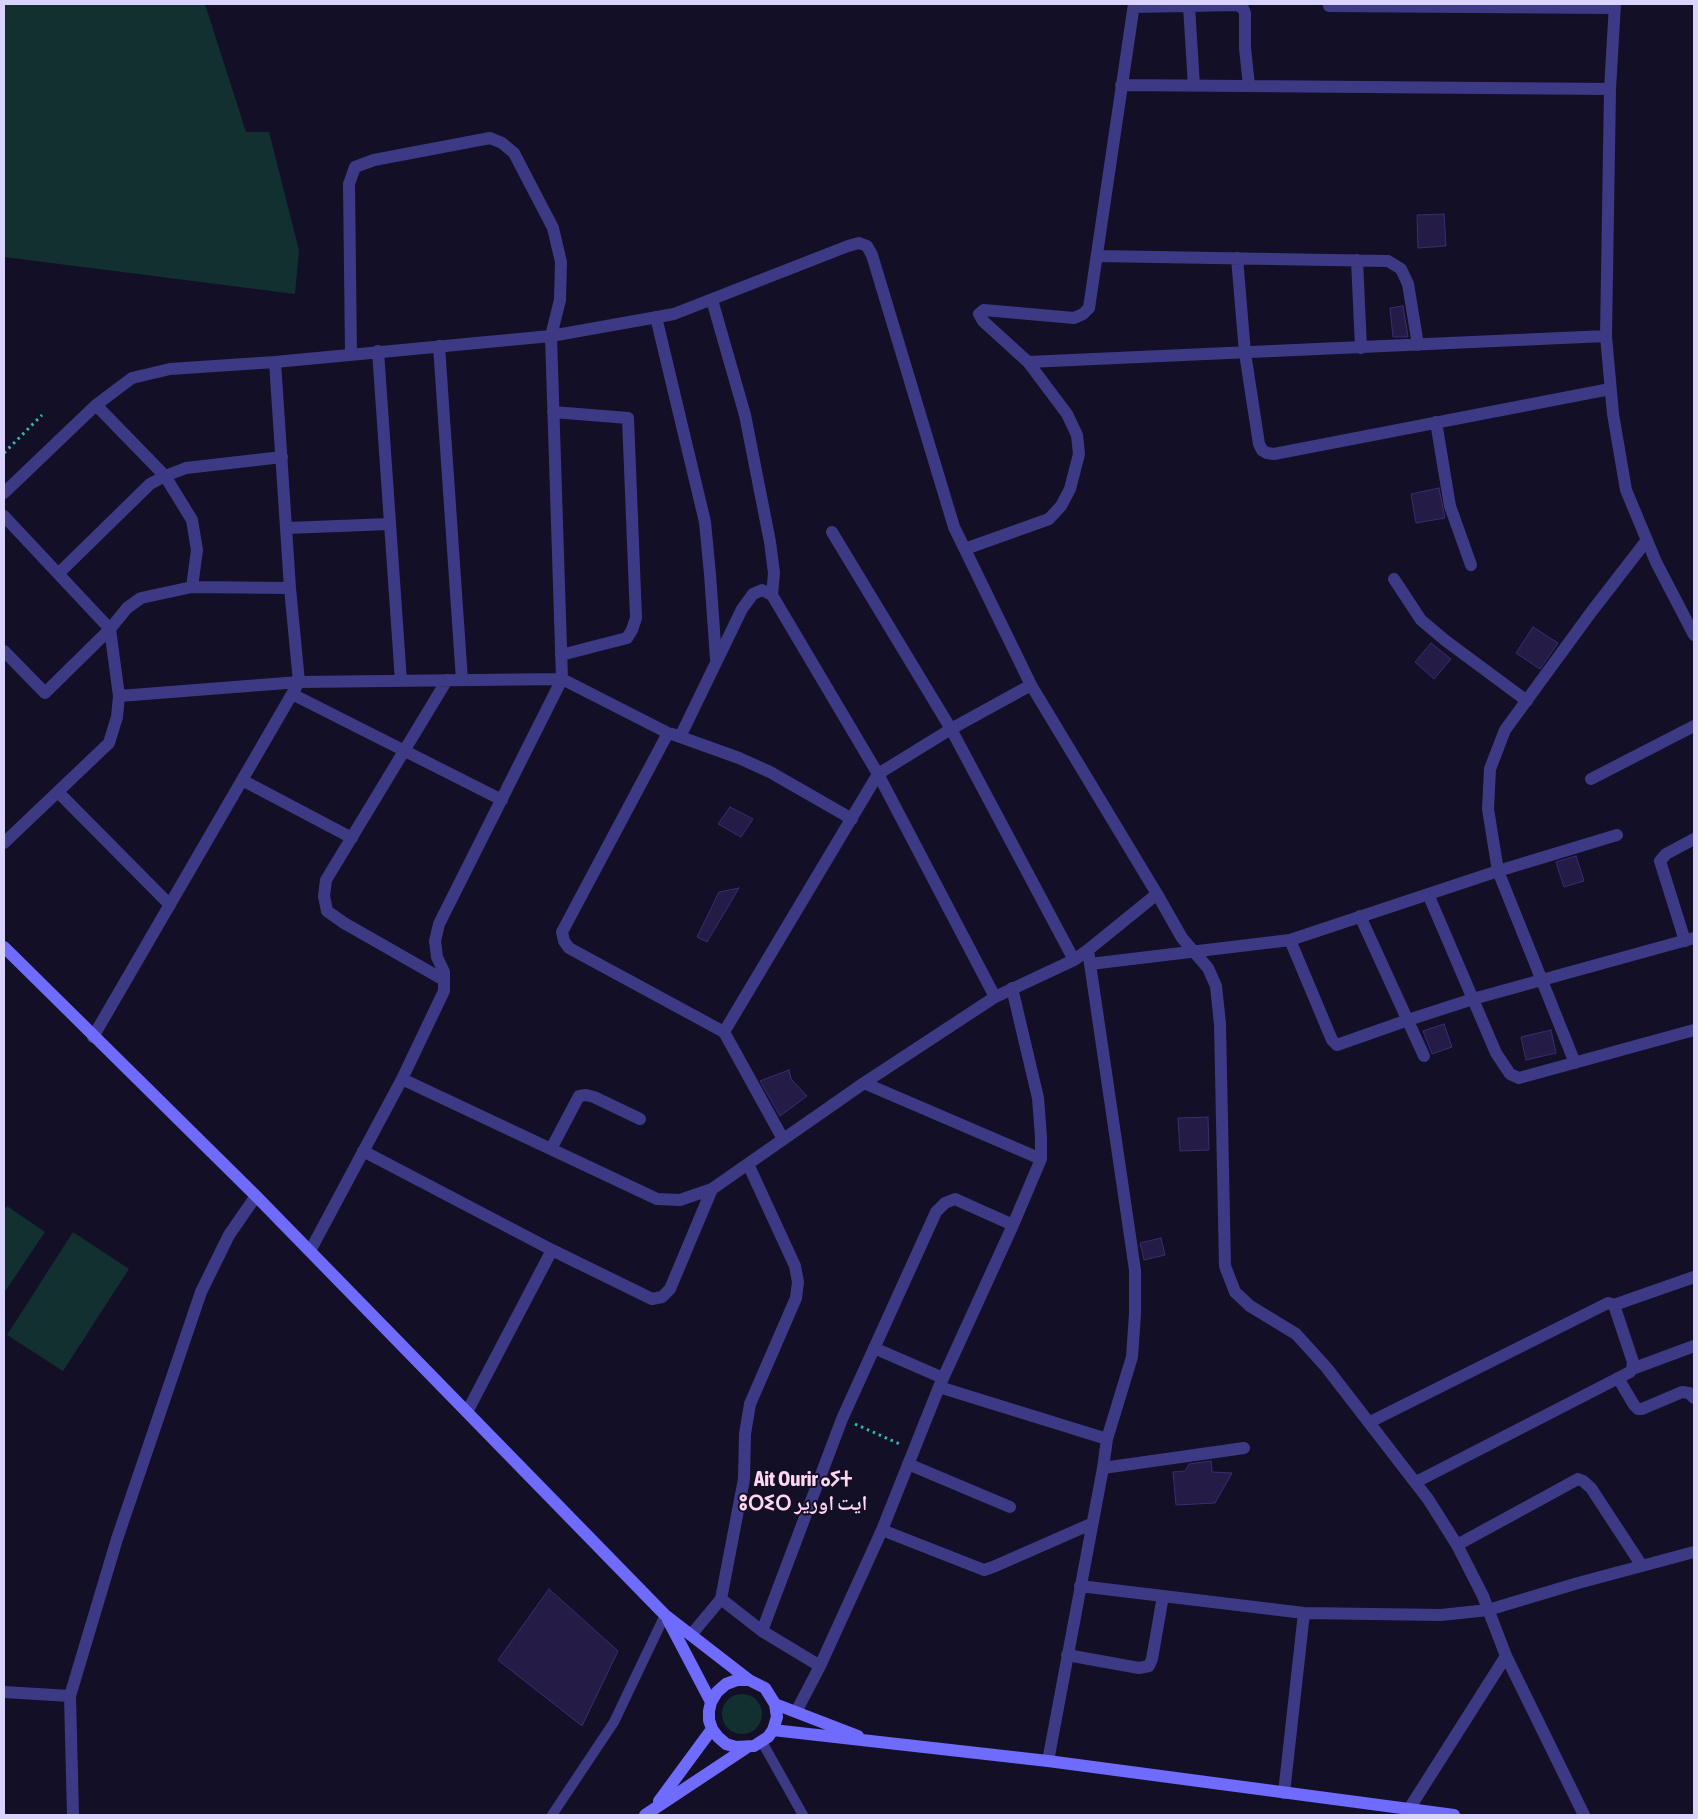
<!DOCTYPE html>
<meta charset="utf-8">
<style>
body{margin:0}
#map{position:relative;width:1698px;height:1819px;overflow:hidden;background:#130f26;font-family:"Asap Condensed",sans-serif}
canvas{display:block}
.frame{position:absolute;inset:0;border:5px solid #d9d4ff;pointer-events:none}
</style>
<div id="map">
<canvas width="1698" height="1819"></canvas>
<div class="frame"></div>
</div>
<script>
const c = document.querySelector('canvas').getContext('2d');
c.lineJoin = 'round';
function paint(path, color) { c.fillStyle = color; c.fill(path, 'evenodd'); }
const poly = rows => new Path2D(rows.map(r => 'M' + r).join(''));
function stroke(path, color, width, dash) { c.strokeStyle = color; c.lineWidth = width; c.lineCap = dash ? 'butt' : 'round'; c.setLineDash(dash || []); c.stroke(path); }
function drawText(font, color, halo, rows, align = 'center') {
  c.font = font + ' "Asap Condensed","Noto Naskh Arabic","Noto Sans Tifinagh",sans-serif'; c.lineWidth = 4; c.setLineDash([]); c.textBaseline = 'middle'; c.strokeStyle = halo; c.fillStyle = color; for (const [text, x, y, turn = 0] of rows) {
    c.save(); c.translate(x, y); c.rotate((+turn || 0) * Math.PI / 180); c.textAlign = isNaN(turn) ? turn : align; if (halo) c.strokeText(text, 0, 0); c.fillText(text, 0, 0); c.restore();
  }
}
paint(poly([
 [4,4,205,4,246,132,269,132,299,250,295,294,4,257],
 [7,1206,45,1232,4,1293,4,1211],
 [73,1232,129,1269,63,1371,7,1335],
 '722 1714a20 20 0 1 1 40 0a20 20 0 1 1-40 0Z'
]), '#12302f');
const building = poly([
 [1444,214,1446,246,1418,248,1417,215,1444,214],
 [1403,306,1408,337,1393,337,1390,308,1403,306],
 [1439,488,1445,518,1416,523,1411,494,1439,488],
 [1533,627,1558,643,1540,669,1516,653,1533,627],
 [1431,643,1451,659,1434,679,1415,662,1431,643],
 [730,807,753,819,741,837,718,824,730,807],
 [1576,856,1584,881,1564,887,1556,862,1576,856],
 [739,888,707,942,697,937,719,892,739,888],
 [1444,1024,1452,1047,1432,1054,1423,1031,1444,1024],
 [1551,1030,1556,1053,1526,1060,1521,1037,1551,1030],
 [789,1070,791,1079,807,1096,780,1116,760,1081,789,1070],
 [1208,1117,1209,1150,1180,1151,1178,1118,1208,1117],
 [1161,1238,1165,1255,1144,1260,1140,1243,1161,1238],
 [1211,1461,1212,1472,1232,1473,1215,1503,1176,1505,1173,1472,1185,1471,1189,1464,1211,1461],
 [549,1589,618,1651,582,1726,498,1660,549,1589]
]);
paint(building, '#241b47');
stroke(building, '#3b2d73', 1);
stroke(poly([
 [4,453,42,415],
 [855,1424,902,1445]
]), '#2fb8b0', 3, [2.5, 4]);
stroke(poly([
 [762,1742,803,1815],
 [552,1815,614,1722,665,1615]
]), '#3d3a85', 10);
stroke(poly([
 [1615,4,1610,89,1606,336,1613,414,1626,490,1656,562,1694,635],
 [1189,6,1194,86],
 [1329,6,1615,8],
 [1134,7,1237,5,1243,8,1245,13,1245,48,1249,86],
 [1121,85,1610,89],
 [1098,256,1388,261,1401,269,1408,284,1418,345],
 [1237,258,1245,353,1259,444,1262,450,1267,453,1274,454,1610,389],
 [1357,260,1361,348],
 [712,300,745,415,770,542,774,573,772,595],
 [656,317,705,522,710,574,716,659],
 [439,346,462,680],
 [378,351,401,681],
 [1028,362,1606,336],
 [553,412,628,418,636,618,632,630,627,638,561,655],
 [1436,422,1450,506,1471,565],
 [4,493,96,405,132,378,170,369,275,362,551,336,674,314,848,246,859,243,867,246,872,255,954,527,1031,685,1157,894,1182,938,1208,968,1216,986,1220,1024,1225,1266,1235,1292,1250,1306,1296,1334,1326,1367,1428,1499,1457,1545,1483,1596,1506,1656,1584,1815],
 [4,516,110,629,119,696,117,717,109,743,4,843],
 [287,528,390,524],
 [832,532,951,729,1074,960],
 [965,549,1049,519,1061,506,1070,489,1079,454,1077,435,1067,414,1028,362,983,321,979,314,984,310,1074,318,1083,314,1089,308,1134,4],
 [59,573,150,484,165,476,186,468,282,457],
 [1394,579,1421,620,1446,641,1527,701],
 [192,587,290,588],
 [4,651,45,693,110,629,127,608,141,598,192,587,197,550,192,520,165,476,96,405],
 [292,694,502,800],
 [119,696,299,682,562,679,668,733,562,932,564,941,569,948,724,1032,783,1139],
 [672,734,739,758,770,772,852,819],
 [680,737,742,609,753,594,762,590,772,595,878,774,995,997],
 [1591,779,1694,726],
 [242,780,352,838],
 [58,792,170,905],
 [1428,894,1496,1053,1510,1074,1519,1078,1694,1030],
 [1360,916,1424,1056],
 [1290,940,1332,1040,1337,1045,1408,1020,1473,999,1694,938],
 [1685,941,1660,861,1666,854,1694,839],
 [1090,964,1290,940,1498,871,1488,809,1490,769,1505,730,1592,611,1647,540],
 [444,980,344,923,327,911,324,896,326,880,447,680],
 [724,1032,878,774,951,729,1031,685],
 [93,1037,299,682,290,588,275,362],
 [1575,1063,1498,871,1617,835],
 [402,1079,657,1199,680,1200,712,1189,864,1083,995,997,1074,960,1088,950,1157,894],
 [864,1083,1041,1159],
 [551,1149,579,1096,586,1095,594,1097,640,1119],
 [363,1151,552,1250],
 [310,1251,402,1079,444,991,444,972,437,957,435,941,439,924,562,679,551,336,560,300,561,262,553,228,514,153,502,143,490,138,374,160,355,167,349,184,351,354],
 [1614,1305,1694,1277],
 [874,1348,943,1378],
 [1632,1369,1694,1346],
 [1618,1378,1634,1405,1638,1409,1642,1409,1682,1392,1689,1393,1694,1398],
 [939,1387,1107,1439],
 [467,1412,552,1250,652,1299,662,1297,670,1289,712,1189],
 [1370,1422,1608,1303,1614,1305,1633,1362,1632,1369,1630,1372,1416,1482],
 [908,1464,1010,1507],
 [1103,1468,1244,1448],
 [882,1530,984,1570,993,1567,1091,1524],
 [1457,1545,1578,1479,1583,1481,1591,1488,1642,1566],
 [1080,1586,1304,1613,1441,1615,1488,1610,1578,1583,1694,1552],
 [721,1599,762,1631,820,1666],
 [762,1631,842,1419,936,1212,945,1203,955,1199,1013,1225],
 [691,1635,721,1599,744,1479,745,1434,750,1404,796,1298,798,1282,795,1266,748,1164],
 [1067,1655,1139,1668,1149,1666,1152,1659,1163,1596],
 [4,1692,70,1696],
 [796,1712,820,1666,882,1530,939,1387,1013,1225,1041,1159,1041,1137,1038,1098,1012,988],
 [1048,1761,1103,1468,1107,1439,1132,1357,1135,1314,1135,1270,1088,950],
 [1284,1793,1304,1613],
 [1409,1809,1506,1656],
 [73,1815,70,1696,117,1539,201,1292,229,1235,256,1196]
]), '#3d3a85', 12);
stroke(poly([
 [4,947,256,1196,665,1615,749,1680,765,1688,775,1704,777,1717,773,1730,768,1737,754,1746,736,1747,726,1744,718,1737,712,1729,709,1720,709,1711,711,1702,717,1692,726,1684,737,1680,749,1680],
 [668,1620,711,1702],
 [775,1704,858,1736],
 [773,1730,1048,1761,1454,1815],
 [659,1801,712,1729],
 [645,1815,746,1748]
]), '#6f6bff', 12);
drawText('bold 21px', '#ffd6f0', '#130f26', [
 ["Ait Ourir ⴰⵢⵜ",803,1479],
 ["ⵓⵔⵉⵔ ايت اورير",803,1503]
]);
</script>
